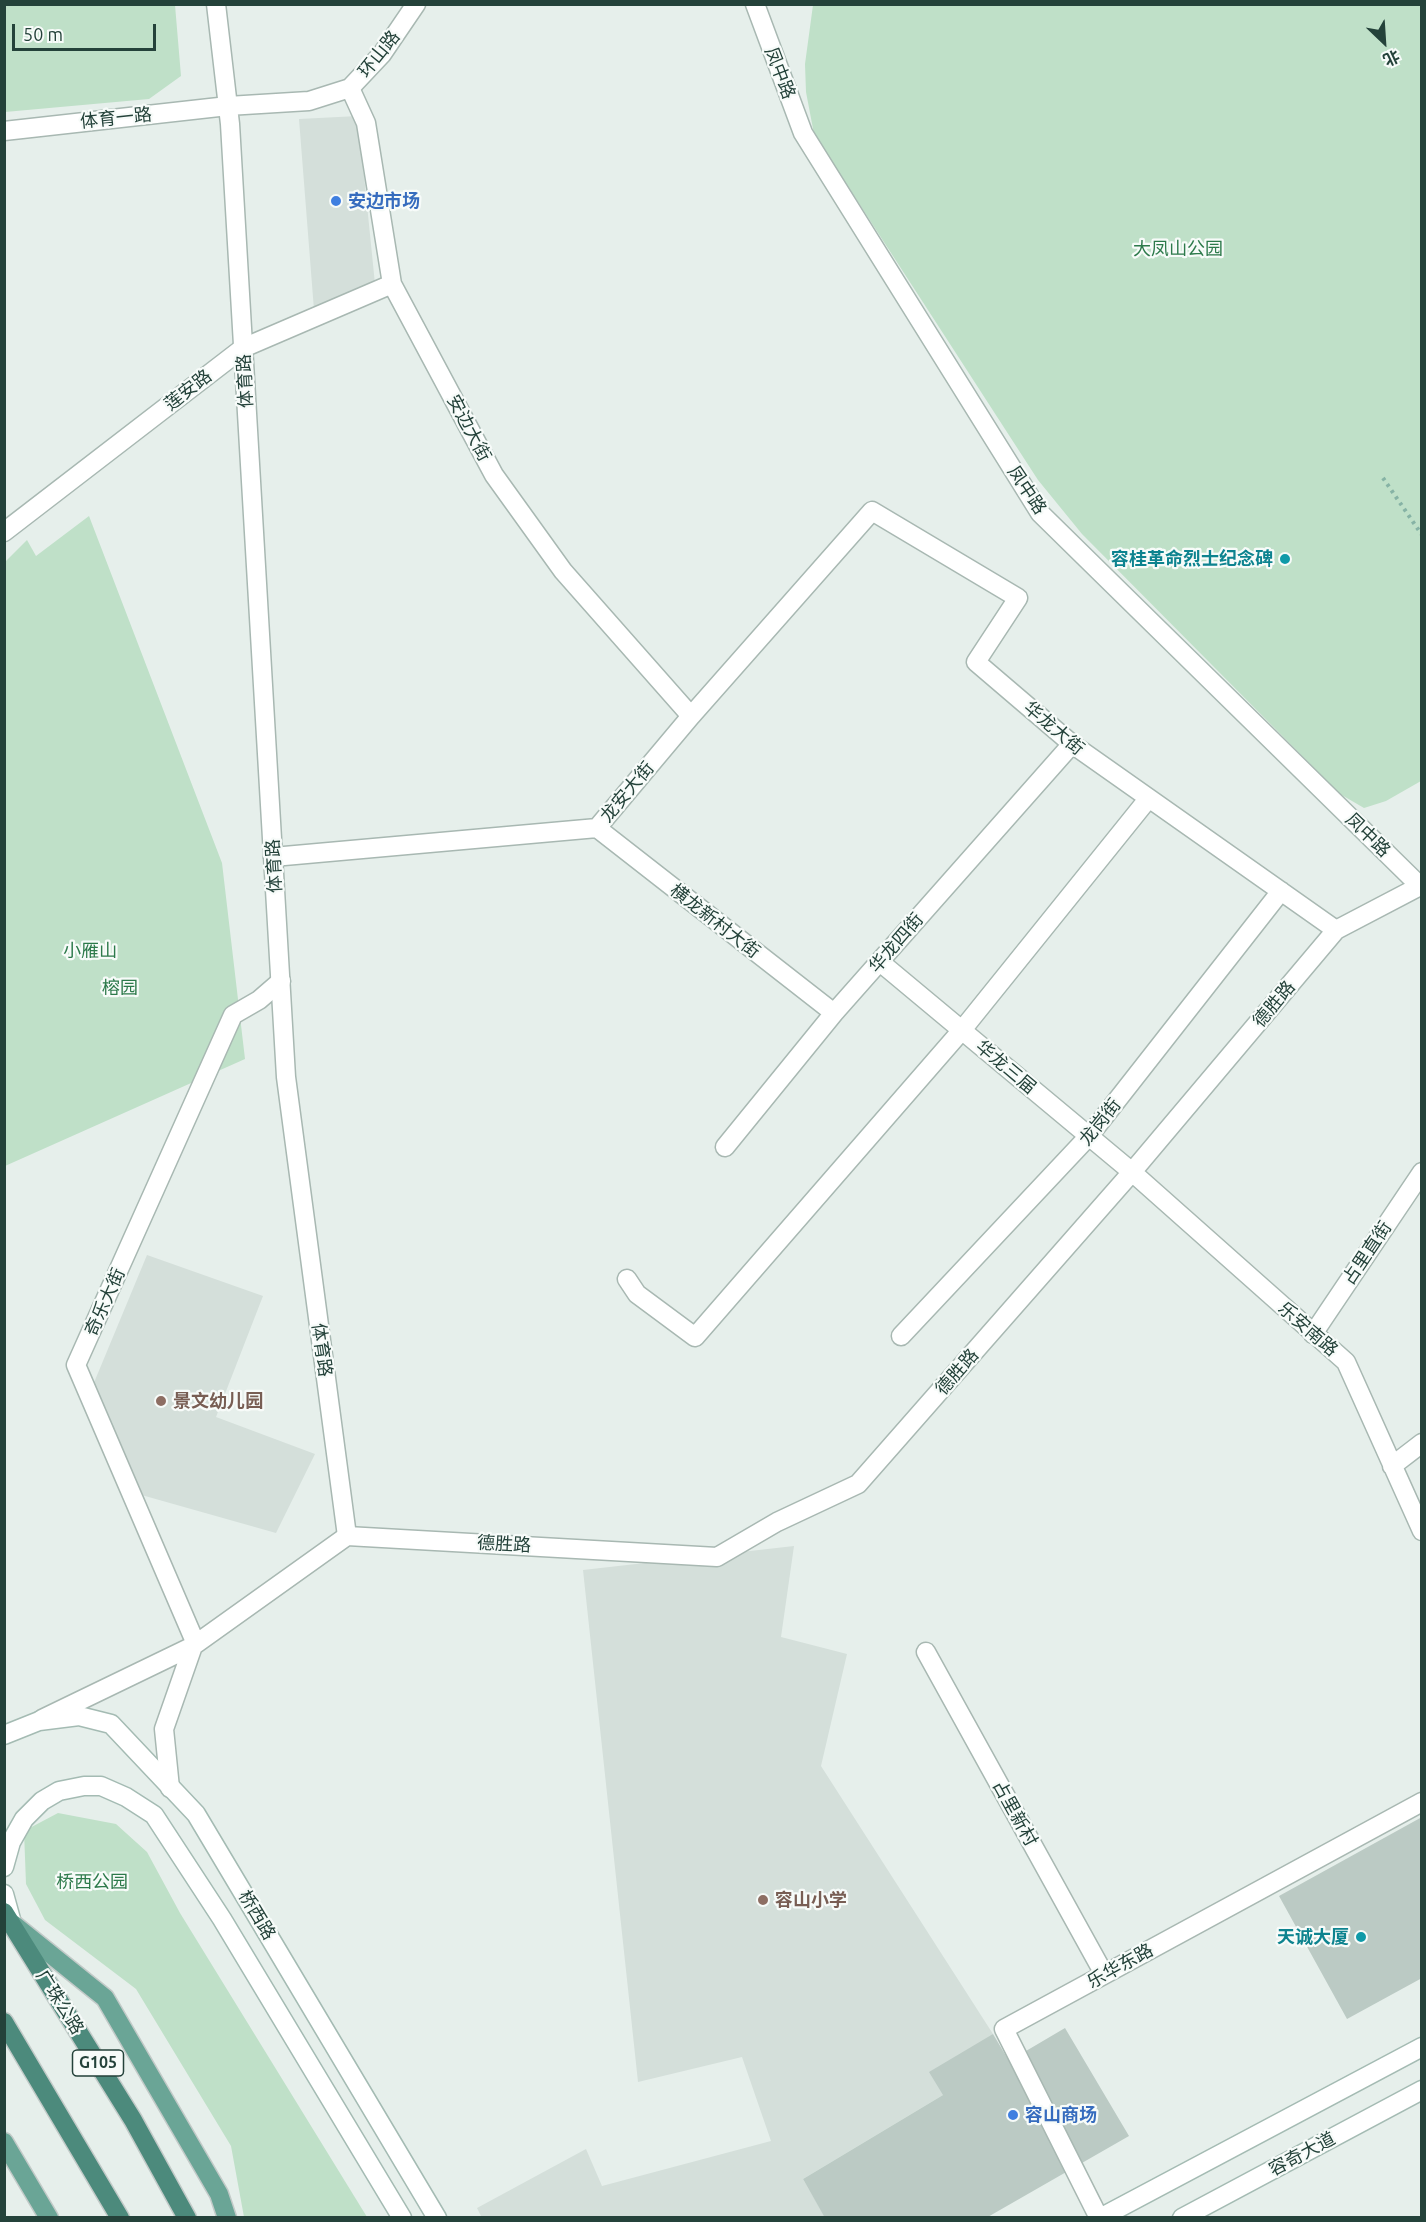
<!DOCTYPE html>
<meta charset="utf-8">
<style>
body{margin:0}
#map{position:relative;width:1426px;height:2222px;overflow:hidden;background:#e6efeb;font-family:Ubuntu,"Noto Sans SC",sans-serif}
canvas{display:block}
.frame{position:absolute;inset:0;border:6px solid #24423a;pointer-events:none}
.north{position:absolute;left:1354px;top:12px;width:60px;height:60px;-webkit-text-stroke:4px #f7fbf9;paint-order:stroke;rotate:155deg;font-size:16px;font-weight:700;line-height:24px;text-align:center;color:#24423a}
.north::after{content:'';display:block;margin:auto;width:21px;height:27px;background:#24423a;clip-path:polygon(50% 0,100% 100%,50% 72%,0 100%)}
.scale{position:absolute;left:12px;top:24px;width:144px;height:27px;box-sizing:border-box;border:3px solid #24423a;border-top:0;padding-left:8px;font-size:18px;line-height:21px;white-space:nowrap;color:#24423a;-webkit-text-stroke:4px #f7fbf9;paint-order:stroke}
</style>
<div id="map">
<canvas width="1426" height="2222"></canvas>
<div class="frame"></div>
<div class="north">北</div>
<div class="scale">50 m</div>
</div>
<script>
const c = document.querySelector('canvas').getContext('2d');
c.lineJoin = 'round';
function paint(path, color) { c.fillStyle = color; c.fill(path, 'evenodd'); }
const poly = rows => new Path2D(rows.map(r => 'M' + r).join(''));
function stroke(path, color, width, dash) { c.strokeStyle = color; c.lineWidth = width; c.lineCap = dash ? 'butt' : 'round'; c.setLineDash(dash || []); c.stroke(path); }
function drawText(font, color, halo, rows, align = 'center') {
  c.font = font + ' Ubuntu,"Noto Sans SC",sans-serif'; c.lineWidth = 4.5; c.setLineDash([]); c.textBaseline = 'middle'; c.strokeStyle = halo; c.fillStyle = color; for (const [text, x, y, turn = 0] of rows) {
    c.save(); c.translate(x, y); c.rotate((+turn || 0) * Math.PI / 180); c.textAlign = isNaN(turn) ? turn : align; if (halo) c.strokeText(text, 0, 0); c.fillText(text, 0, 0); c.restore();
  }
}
paint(poly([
 [358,116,375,284,314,310,299,119],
 [147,1255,263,1296,216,1417,315,1454,276,1533,138,1494,93,1385],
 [794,1546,781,1637,847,1654,821,1766,993,2034,943,2095,803,2179,825,2217,482,2218,477,2208,586,2149,602,2186,771,2141,742,2057,638,2082,583,1570]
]), '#d4dfda');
paint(poly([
 [5,4,175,5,181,76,149,99,5,112],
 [813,5,1421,5,1421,781,1386,801,1364,808,1340,794,1082,534,1038,480,814,134,806,92,805,64],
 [89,516,222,863,245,1059,5,1166,5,562,27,540,36,556],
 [58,1813,116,1824,147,1852,180,1913,367,2217,244,2217,231,2146,136,1989,45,1920,26,1884,24,1831]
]), '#bfe0c8');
paint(poly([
 [1422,1817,1422,1978,1347,2019,1279,1896],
 [1065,2028,1129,2136,986,2218,825,2218,803,2179,943,2095,929,2072,993,2034,1009,2061]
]), '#bbcac4');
const minor = poly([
 [755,4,803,133,1040,513,1420,886],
 [350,88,366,123,392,284,494,475,563,571,691,716],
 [4,131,228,106],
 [4,532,243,348,392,284],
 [597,828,834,1013],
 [273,857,597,828,691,716,872,511,1018,598,976,662,1072,744,1336,930],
 [880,962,1132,1172,1346,1362,1422,1531],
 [725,1147,834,1013,1072,744],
 [627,1279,637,1294,695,1337,962,1030,1148,799],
 [1313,1334,1422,1172],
 [901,1336,1089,1136,1281,891],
 [1392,1466,1422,1443],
 [196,1644,76,1365,233,1015,259,1000,281,981],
 [926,1652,1104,1974],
 [42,1719,193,1646,347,1536,717,1557,777,1522,858,1484,1132,1172,1336,930,1422,885],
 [170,1788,164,1729,193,1646],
 [1099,2218,1004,2029,1422,1802]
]);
const tertiary = poly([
 [216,4,230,124,286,1077,347,1536],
 [228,106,309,101,350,88,382,54,416,4]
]);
const secondary = poly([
 [4,1735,39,1721,79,1716,111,1724,196,1814,437,2218],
 [4,1867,11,1842,24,1819,42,1801,59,1791,84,1786,101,1786,126,1797,154,1815,222,1919,402,2218],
 [4,1894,12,1923],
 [1100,2218,1422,2047],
 [1182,2218,1422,2090]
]);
const primary = poly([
 [13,1924,105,1998,219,2194,227,2218],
 [4,2142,49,2218]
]);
const trunk = poly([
 [4,1912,133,2120,187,2218],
 [4,2022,120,2218]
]);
stroke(minor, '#a8b8b2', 21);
stroke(tertiary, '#a8b8b2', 21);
stroke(secondary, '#a4bbb3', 21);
stroke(primary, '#c2cac8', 21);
stroke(trunk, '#c2cac8', 21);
stroke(poly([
 [1383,478,1422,535]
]), '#86b3a5', 4, [3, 4.5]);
stroke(minor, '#fff', 18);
stroke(tertiary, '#fff', 18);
stroke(secondary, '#fff', 18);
stroke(primary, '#6aa596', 18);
stroke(trunk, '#4c8a7c', 18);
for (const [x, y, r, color] of [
 [336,201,6,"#3f7fe0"],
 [1285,559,6,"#0f9aa8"],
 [161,1401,6,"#8d6e63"],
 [763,1900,6,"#8d6e63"],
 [1361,1937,6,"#0f9aa8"],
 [1013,2115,6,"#3f7fe0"]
]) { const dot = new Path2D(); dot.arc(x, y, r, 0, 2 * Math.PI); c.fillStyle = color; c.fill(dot); stroke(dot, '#f7fbf9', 2); }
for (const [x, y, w] of [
 [98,2063,51]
]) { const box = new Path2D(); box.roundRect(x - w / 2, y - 13, w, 26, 4.5); c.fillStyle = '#f7fbf9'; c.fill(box); stroke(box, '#24423a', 1.5); }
drawText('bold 16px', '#24423a', null, [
 ["G105",98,2063]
]);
drawText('18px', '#24423a', '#f7fbf9', [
 ["环山路",379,54,-51],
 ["凤中路",780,73,69],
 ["体育一路",116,118,-6],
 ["体育路",245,381,-93],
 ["莲安路",188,390,-38],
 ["安边大街",469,428,62],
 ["凤中路",1027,490,56],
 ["华龙大街",1054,728,40],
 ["龙安大街",627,792,-50],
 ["凤中路",1368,835,44],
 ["体育路",274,866,-93],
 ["横龙新村大街",715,921,38],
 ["华龙四街",896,943,-49],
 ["德胜路",1274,1004,-50],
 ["华龙三届",1006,1067,40],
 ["龙岗街",1100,1122,-51],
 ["占里直街",1367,1253,-56],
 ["奇乐大街",105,1302,-66],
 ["乐安南路",1308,1329,41],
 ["体育路",322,1350,82],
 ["德胜路",957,1372,-49],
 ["德胜路",504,1544,3],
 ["占里新村",1015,1813,61],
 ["桥西路",257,1915,59],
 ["乐华东路",1120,1966,-29],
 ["广珠公路",60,2002,58],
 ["容奇大道",1302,2154,-28]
]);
drawText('bold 18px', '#366cbe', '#f7fbf9', [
 ["安边市场",348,201],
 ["容山商场",1025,2115]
], 'left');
drawText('18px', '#2d7a4b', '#f7fbf9', [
 ["大凤山公园",1178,249],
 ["小雁山",90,951],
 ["榕园",120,988],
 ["桥西公园",92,1882]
]);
drawText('bold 18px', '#0d838f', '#f7fbf9', [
 ["容桂革命烈士纪念碑",1273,559],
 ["天诚大厦",1349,1937]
], 'right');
drawText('bold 18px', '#785e54', '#f7fbf9', [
 ["景文幼儿园",173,1401],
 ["容山小学",775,1900]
], 'left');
</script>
